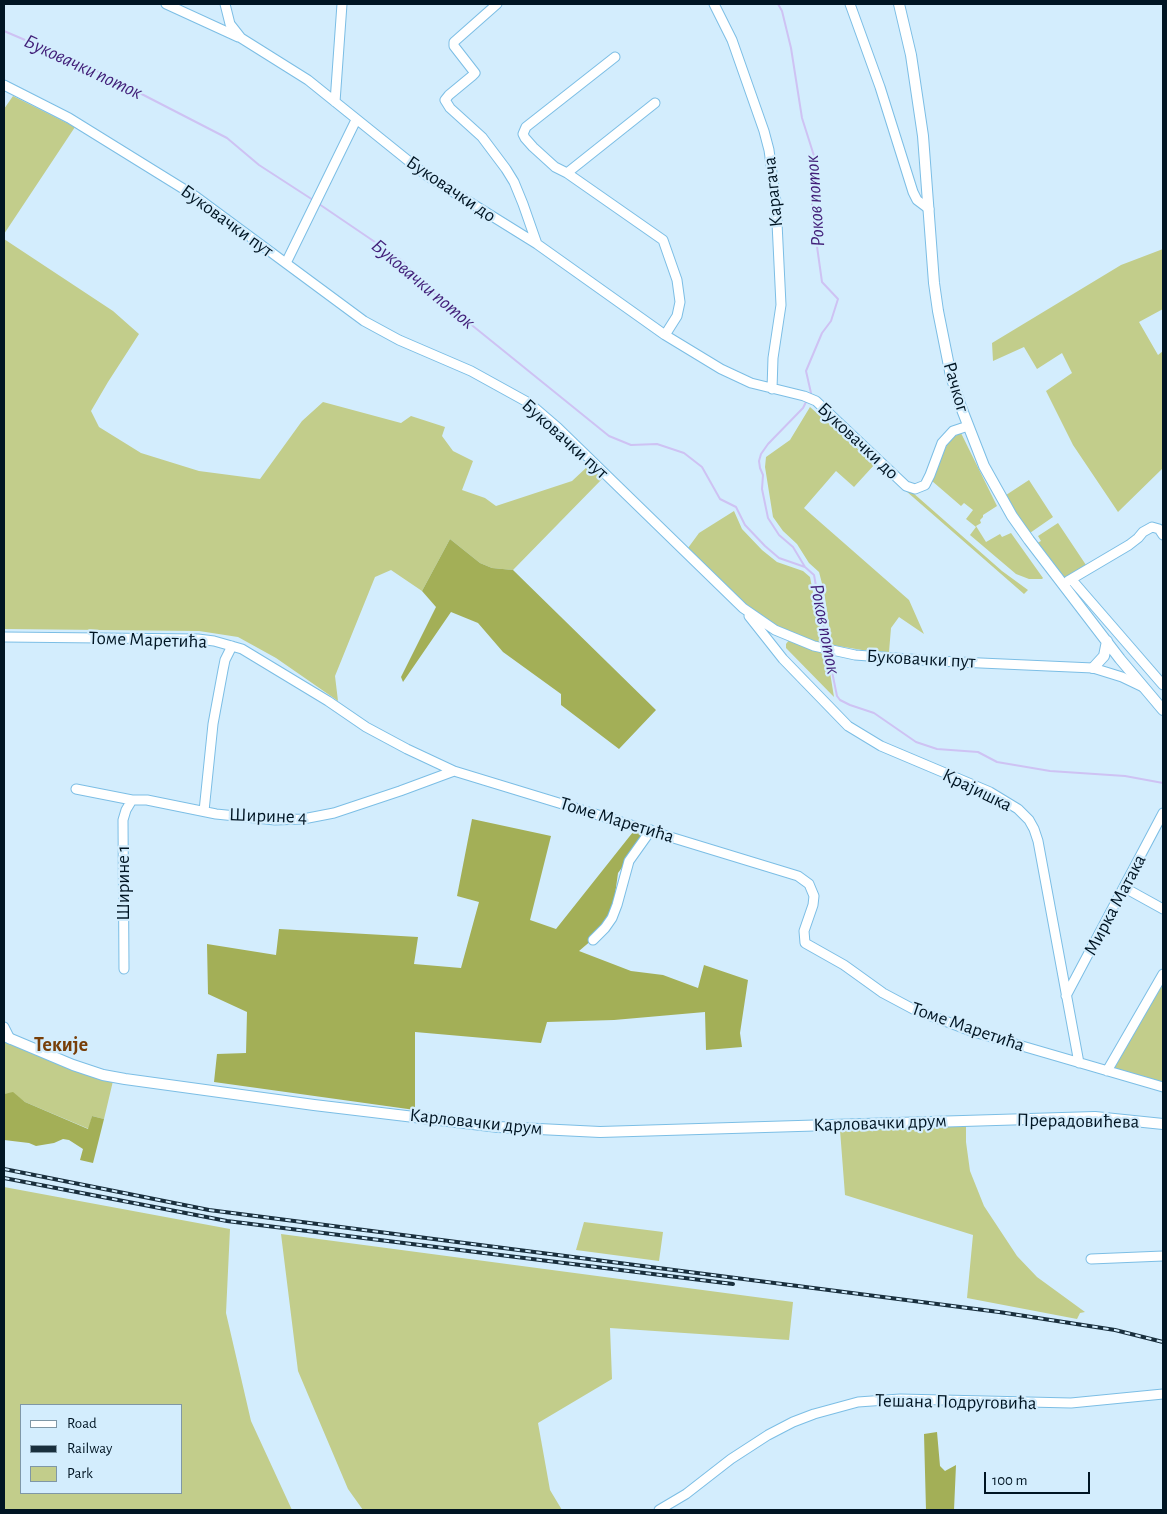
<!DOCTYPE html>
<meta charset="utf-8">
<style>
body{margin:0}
#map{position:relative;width:1167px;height:1514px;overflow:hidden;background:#d3edfd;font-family:"Alegreya Sans",sans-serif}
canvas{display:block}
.frame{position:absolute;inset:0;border:5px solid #001523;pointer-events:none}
.legend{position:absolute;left:20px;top:1404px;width:162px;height:90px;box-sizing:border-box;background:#d3edfd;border:1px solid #7f97a6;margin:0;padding:6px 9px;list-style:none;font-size:15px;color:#001523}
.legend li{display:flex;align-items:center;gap:10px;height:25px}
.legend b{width:25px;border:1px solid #7f97a6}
.scale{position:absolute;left:984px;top:1472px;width:106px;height:22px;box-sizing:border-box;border:2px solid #001523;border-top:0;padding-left:6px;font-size:15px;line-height:18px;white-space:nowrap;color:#001523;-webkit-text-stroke:4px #d3edfd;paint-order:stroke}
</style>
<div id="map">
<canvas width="1167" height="1514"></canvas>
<div class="frame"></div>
<ul class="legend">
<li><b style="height:6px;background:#fff"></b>Road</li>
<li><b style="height:6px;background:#192f3d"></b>Railway</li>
<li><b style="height:14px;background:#c2cd8b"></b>Park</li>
</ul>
<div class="scale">100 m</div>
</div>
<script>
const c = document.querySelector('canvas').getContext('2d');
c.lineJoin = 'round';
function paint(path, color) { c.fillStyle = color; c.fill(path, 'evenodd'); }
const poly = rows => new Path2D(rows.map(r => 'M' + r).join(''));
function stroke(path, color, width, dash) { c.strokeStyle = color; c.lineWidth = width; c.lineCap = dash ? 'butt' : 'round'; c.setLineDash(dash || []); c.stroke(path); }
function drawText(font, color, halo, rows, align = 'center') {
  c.font = font + ' "Alegreya Sans",sans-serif'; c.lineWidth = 4.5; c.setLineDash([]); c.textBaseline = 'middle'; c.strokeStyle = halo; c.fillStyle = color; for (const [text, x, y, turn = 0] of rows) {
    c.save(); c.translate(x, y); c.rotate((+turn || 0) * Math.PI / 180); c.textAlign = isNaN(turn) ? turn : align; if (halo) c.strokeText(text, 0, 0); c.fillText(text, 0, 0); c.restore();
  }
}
paint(poly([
 [13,96,75,127,4,234,4,109],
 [4,239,113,311,139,334,108,382,91,411,99,427,141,453,199,471,260,479,302,421,323,402,401,423,411,416,445,427,442,436,453,451,473,461,462,490,485,498,496,506,572,481,587,467,603,478,513,570,492,568,480,563,450,539,422,591,391,570,375,577,335,676,338,701,276,658,238,637,199,631,4,629],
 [1163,249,1163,309,1139,322,1158,355,1163,351,1163,468,1118,512,1073,445,1046,391,1072,373,1062,353,1037,369,1024,347,993,361,992,343,1121,265],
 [810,407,875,464,854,487,836,471,804,508,909,600,924,634,899,617,891,628,889,652,862,650,832,645,824,591,819,572,809,563,797,544,783,531,773,517,765,467,766,457,790,440],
 [961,433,997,506,983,515,983,517,980,520,981,523,976,526,986,542,1000,534,1002,537,1011,533,1043,578,1042,579,1029,579,1016,574,970,535,976,527,966,519,973,510,964,503,961,506,932,481,948,442,951,438],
 [1029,480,1053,517,1027,535,1003,497],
 [906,491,912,492,1002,571,1028,590,1024,594],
 [734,511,742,529,762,550,777,562,803,571,810,577,823,643,815,642,777,626,746,605,688,548,699,533],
 [1058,523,1088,568,1069,578,1058,580,1035,544,1041,541,1038,536],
 [789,640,827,654,834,697,786,648,786,644],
 [1163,983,1163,1082,1114,1068],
 [4,1040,53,1062,113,1081,104,1119,92,1116,89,1129,25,1102,13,1093,4,1094],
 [966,1126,966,1142,970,1171,984,1206,1017,1256,1037,1277,1085,1312,1080,1313,1077,1319,967,1298,973,1235,845,1195,840,1130],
 [4,1187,230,1229,226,1313,251,1421,292,1510,4,1510],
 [21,1405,181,1405,181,1493,21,1493],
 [584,1222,663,1232,659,1261,576,1250],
 [281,1234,793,1302,789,1340,610,1328,612,1379,538,1423,550,1490,562,1510,363,1510,348,1489,298,1371]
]), '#c2cd8b');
paint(poly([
 [450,539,480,563,492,568,513,570,656,710,619,749,561,705,561,694,503,652,478,623,451,612,403,682,401,677,436,607,422,591],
 [472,819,551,836,530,920,556,929,633,832,647,833,618,873,613,909,593,939,579,951,631,971,663,975,698,988,704,965,748,980,740,1033,742,1047,706,1050,705,1012,614,1020,547,1022,541,1043,415,1032,415,1110,214,1082,217,1054,246,1053,247,1012,208,994,207,944,276,955,279,929,418,937,414,964,461,968,479,902,457,896],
 [13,1092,25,1102,88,1129,92,1116,104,1119,93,1163,80,1160,83,1149,69,1140,63,1139,54,1143,36,1146,29,1143,4,1140,4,1094],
 [937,1432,940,1466,945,1471,956,1465,954,1510,926,1510,924,1434]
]), '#a3af57');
stroke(poly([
 [778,4,782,11,791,48,802,118,815,159,812,174,812,211,822,282,838,299,831,321,822,333,806,371,811,393,809,396],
 [4,31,93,69,227,138,259,165,313,200],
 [319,204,400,259,442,301,609,436,631,445,657,444,684,453,702,467,720,499,736,507,745,525,765,546,779,558,805,567],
 [807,400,803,408,768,444,761,454,759,461,760,468,763,475,762,489,768,518,779,535,793,547,805,567,814,575,827,645],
 [828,652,837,696,840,700,850,705,874,713,916,742,937,749,978,752,997,762,1050,771,1125,776,1163,783]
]), '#cec2f3', 2);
const minor = poly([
 [166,4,238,37],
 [225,4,230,24,241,38,308,80,426,175,537,244,665,335,721,369,751,383,804,396,816,401,906,486,915,489,925,485,930,475,942,443,953,431,968,426],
 [497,4,454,42,454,46,475,73,472,76,449,95,445,100,450,108,482,137,506,169,514,182,523,204,537,244],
 [714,4,732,40,764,131,769,150,776,202,781,305,773,358,772,389],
 [850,4,880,87,913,192,917,200,929,209],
 [615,57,526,127,523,134,525,138,533,147,555,167,567,173,663,240,677,280,680,302,677,316,665,335],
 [4,85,69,118,195,196,364,321,399,340,471,371,529,403,558,428,743,608,775,630,814,646,855,655,936,661,1093,668,1122,677,1143,687],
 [335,102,342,4],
 [567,173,655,103],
 [286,263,356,120],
 [1072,580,1163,685],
 [1068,581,1129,545,1138,538,1143,532,1152,527,1159,529,1163,535],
 [749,616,783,659,848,726,881,746,990,792,1018,809,1029,820,1034,829,1038,841,1079,1063],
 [4,637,198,639,214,641,242,649,328,701,366,727,407,749,454,771,798,876,809,884,814,896,813,905,804,931,805,943,844,965,883,993,913,1009,974,1032,1163,1087],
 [76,789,132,800,147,800,216,814,275,820,303,819,334,813,400,791,454,771],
 [204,811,213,724,223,670,225,660,232,646],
 [1125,888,1163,909],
 [593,940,605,928,612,918,617,905,629,861,651,830],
 [124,969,123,820,126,810,132,800],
 [1066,996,1163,813],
 [4,1027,10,1039],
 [1107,1071,1163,974],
 [1091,1259,1163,1256],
 [659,1510,686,1494,731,1459,768,1435,793,1422,814,1414,858,1402,900,1399,1071,1403,1163,1394]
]);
const major = poly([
 [899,4,911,55,923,136,934,283,938,311,951,376,961,407,984,466,1012,516,1029,540,1120,659,1163,710],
 [1093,668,1104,656,1107,641],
 [4,1036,73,1065,103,1075,125,1079,314,1105,498,1127,600,1132,1095,1117,1163,1124]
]);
stroke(minor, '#7cbee5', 11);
stroke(major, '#7cbee5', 12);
stroke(minor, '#fff', 9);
stroke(major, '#fff', 10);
const rail = poly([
 [4,1169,209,1210,999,1312,1115,1330,1163,1342],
 [4,1178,227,1221,733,1284]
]);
stroke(rail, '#192f3d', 4);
stroke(rail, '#d3edfd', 2, [5.5]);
drawText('19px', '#001523', '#d3edfd', [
 ["Буковачки до",451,189,34],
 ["Карагача",773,192,-96],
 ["Буковачки пут",227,221,36],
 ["Рачког",956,387,74],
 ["Буковачки пут",565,439,42],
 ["Буковачки до",858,441,43],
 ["Томе Маретића",148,640,2],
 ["Буковачки пут",921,659,3],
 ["Крајишка",977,790,26],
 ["Ширине 4",268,816,2],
 ["Томе Маретића",617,820,17],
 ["Ширине 1",123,883,-90],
 ["Мирка Матака",1115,905,-62],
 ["Томе Маретића",968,1027,19],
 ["Прерадовићева",1078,1121,1],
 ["Карловачки друм",476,1122,6],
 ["Карловачки друм",880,1123,-2],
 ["Тешана Подруговића",956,1402,1]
]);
drawText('italic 20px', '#411e78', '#d3edfd', [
 ["Буковачки поток",83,67,25],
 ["Роков поток",815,201,-94],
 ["Буковачки поток",423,284,40],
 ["Роков поток",825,629,79]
]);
drawText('bold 20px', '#773e08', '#d3edfd', [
 ["Текије",61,1045]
]);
</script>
